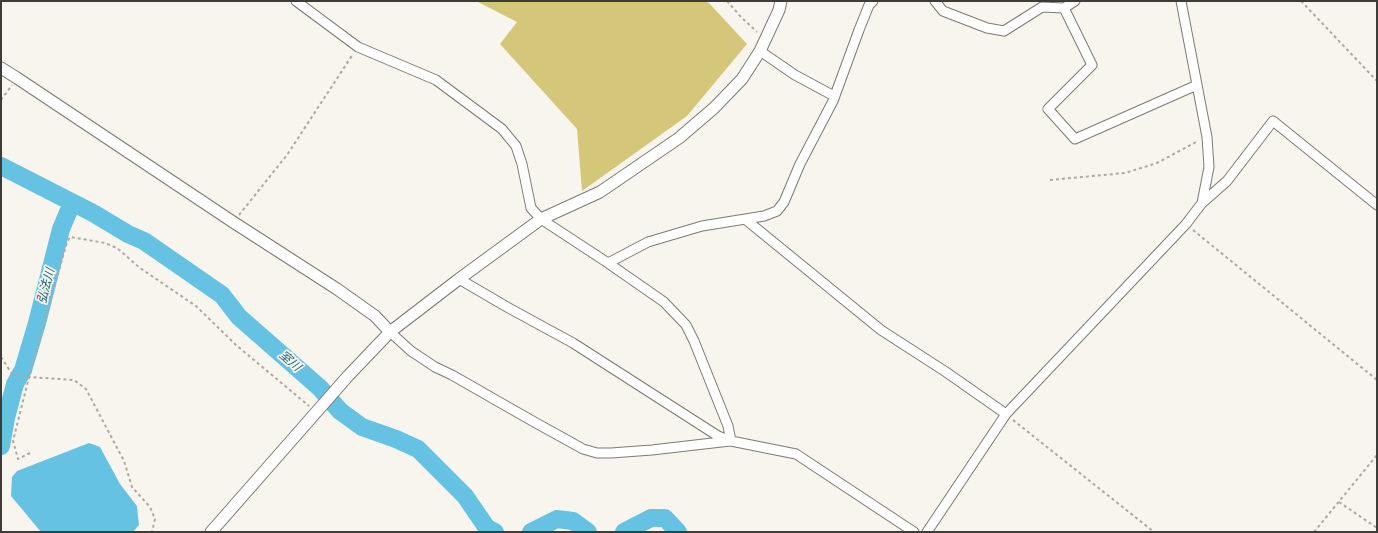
<!DOCTYPE html>
<meta charset="utf-8">
<style>
body{margin:0}
#map{position:relative;width:1378px;height:533px;overflow:hidden;background:#f7f5ed;font-family:"Asap Condensed",sans-serif}
canvas{display:block}
.frame{position:absolute;inset:0;border:2px solid #3d3c39;pointer-events:none}
</style>
<div id="map">
<canvas width="1378" height="533"></canvas>
<div class="frame"></div>
</div>
<script>
const c = document.querySelector('canvas').getContext('2d');
c.lineJoin = 'round';
function paint(path, color) { c.fillStyle = color; c.fill(path, 'evenodd'); }
const poly = rows => new Path2D(rows.map(r => 'M' + r).join(''));
function stroke(path, color, width, dash) { c.strokeStyle = color; c.lineWidth = width; c.lineCap = dash ? 'butt' : 'round'; c.setLineDash(dash || []); c.stroke(path); }
function drawText(font, color, halo, rows, align = 'center') {
  c.font = font + ' "Asap Condensed","Noto Sans JP",sans-serif'; c.lineWidth = 3.5; c.setLineDash([]); c.textBaseline = 'middle'; c.strokeStyle = halo; c.fillStyle = color; for (const [text, x, y, turn = 0] of rows) {
    c.save(); c.translate(x, y); c.rotate((+turn || 0) * Math.PI / 180); c.textAlign = isNaN(turn) ? turn : align; if (halo) c.strokeText(text, 0, 0); c.fillText(text, 0, 0); c.restore();
  }
}
paint(poly([
 [476,1,704,1,709,3,747,44,687,116,582,191,577,129,500,44,517,22]
]), '#d5c779');
paint(poly([
 [89,443,100,447,120,484,137,506,139,525,133,532,41,532,11,496,12,477,17,471]
]), '#66c2e3');
stroke(poly([
 [1,166,93,213,128,234,144,241,222,295,239,317,320,388,340,411,362,427,396,439,418,449,465,496,487,528,495,532],
 [1,446,6,418,15,384,23,370,37,323,61,229,72,203],
 [531,532,557,519,573,521,588,532],
 [624,532,651,518,665,518,678,532]
]), '#66c2e3', 18);
const minor = poly([
 [296,1,358,47,436,80,502,129,516,146,522,164,531,208,541,219,608,263,664,302,686,325,694,341,728,426,731,441],
 [935,1,943,11,987,28,1004,31,1042,7,1064,8,1075,1],
 [1181,1,1207,137,1209,167,1202,203],
 [1064,8,1092,65,1048,109,1075,139,1197,85],
 [760,51,795,75,834,96],
 [745,219,881,330,946,372,1006,414],
 [608,263,648,242,702,226,764,216,777,211,784,202,800,164,833,101,859,30,869,5,873,1],
 [459,279,507,307,573,343,718,436,731,441,796,454,914,532],
 [390,332,411,351,435,367,452,375,536,423,583,449,597,453,611,453,652,450,730,441],
 [927,532,1006,414,1186,224,1202,203,1227,181,1273,121,1377,205]
]);
const tertiary = poly([
 [1,68,17,78,233,222,337,289,375,316,390,332,459,279,541,219,600,192,679,138,714,108,742,79,760,51,779,10,781,1],
 [211,532,348,376,390,332]
]);
stroke(minor, '#7c7b73', 11);
stroke(tertiary, '#7c7b73', 13);
stroke(poly([
 [727,1,741,17,757,32],
 [1301,1,1377,81],
 [1,100,12,85],
 [1050,180,1125,173,1157,163,1198,141],
 [239,215,287,155,353,54],
 [1193,230,1377,380],
 [1,357,12,374,29,377,74,380,86,389,124,461,132,487,150,507,155,519,152,532],
 [1013,420,1154,532],
 [30,453,18,459,13,441,29,377,67,242,70,237,105,243,117,248,140,268,196,306,236,345,309,406],
 [1339,502,1377,528],
 [1314,532,1377,455]
]), '#aba9a3', 2, [3, 3]);
stroke(minor, '#fff', 9);
stroke(tertiary, '#fff', 11);
drawText('italic 12px', '#155f76', '#f7f5ed', [
 ["弘法川",46,286,-75],
 ["室川",290,361,41]
]);
</script>
